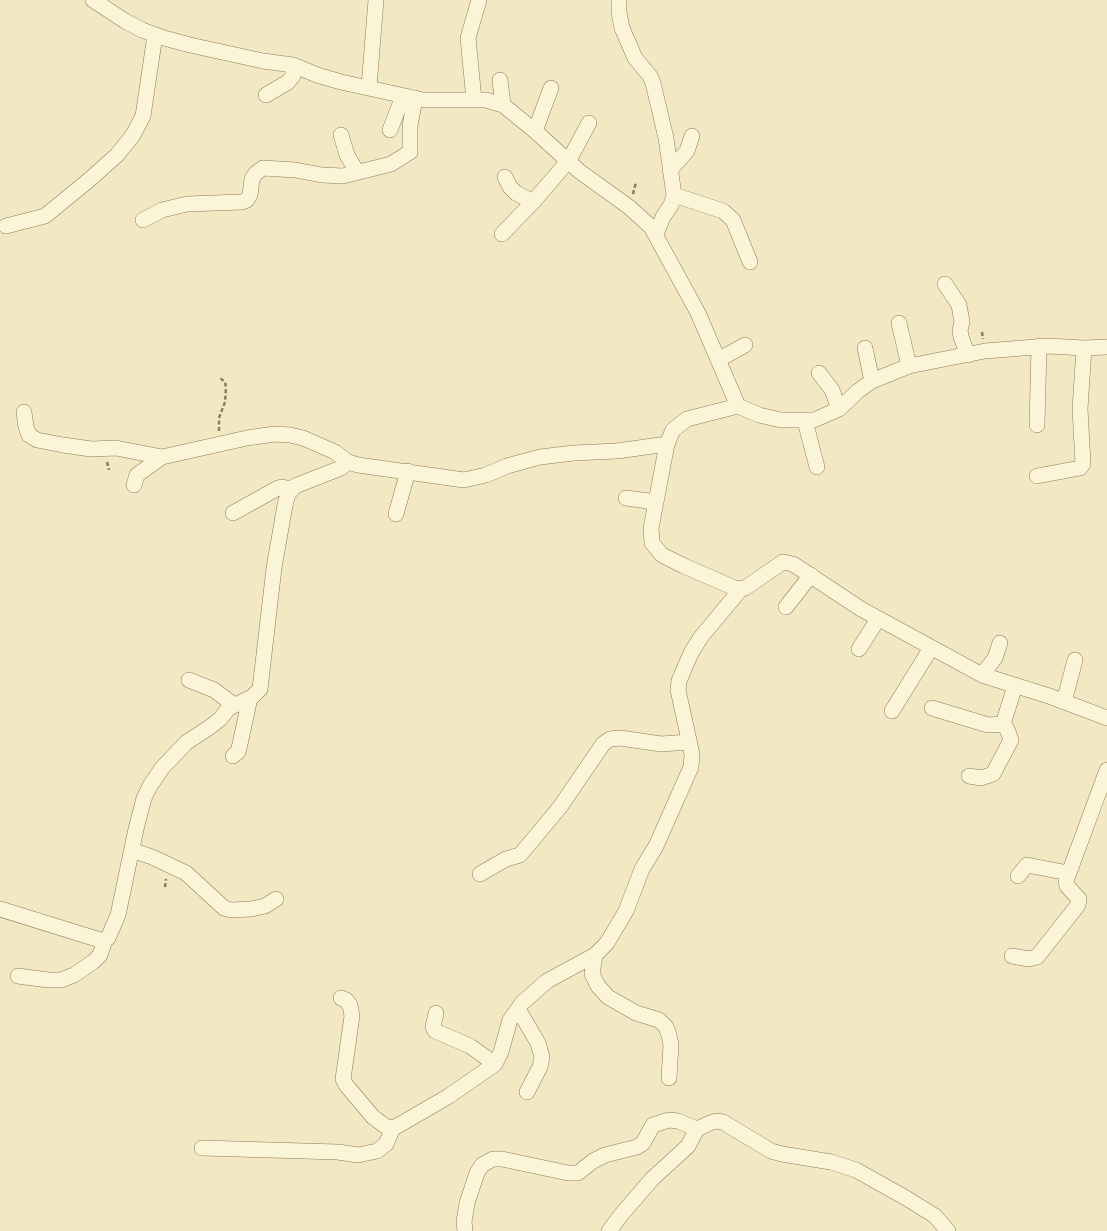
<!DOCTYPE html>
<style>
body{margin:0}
canvas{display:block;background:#f2e9c4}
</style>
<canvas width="1107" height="1231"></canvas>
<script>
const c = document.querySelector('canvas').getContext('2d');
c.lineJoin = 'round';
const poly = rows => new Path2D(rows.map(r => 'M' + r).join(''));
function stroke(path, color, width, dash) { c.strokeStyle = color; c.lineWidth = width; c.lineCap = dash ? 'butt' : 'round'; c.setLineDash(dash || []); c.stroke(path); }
const minor = poly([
 [93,0,125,21,142,30,164,38,190,45,263,61,293,65,317,75,341,82,423,100,486,100,503,105,535,131,579,171,629,207,651,227,698,313,738,406,759,415,781,420,814,420,839,409,858,391,872,381,909,366,985,351,1048,346,1084,348,1107,347],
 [619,0,619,13,622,28,635,58,650,76,653,83,666,138,674,195,671,205,663,217,656,234],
 [500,80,503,105],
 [369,87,376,0],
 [266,95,288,82,293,76,293,65],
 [474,100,468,38,479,0],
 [390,130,403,96],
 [535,131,551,88],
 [341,135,347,155,357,172],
 [670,170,687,151,692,136],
 [505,177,510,187,516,193,533,202],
 [674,195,723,211,733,220,750,262],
 [143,220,162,210,187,204,242,202,247,200,250,195,252,179,256,173,263,168,295,170,322,175,343,176,391,164,410,152,410,126,415,98],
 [6,226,45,216,89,180,117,155,133,135,143,116,155,35],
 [502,234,533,202,569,160,589,123],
 [945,284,959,305,962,322,960,330,961,337,968,355],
 [899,323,909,366],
 [865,348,872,381],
 [718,360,745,345],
 [819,373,832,390,839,409],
 [738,406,687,419,673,430,667,444,651,528,652,543,662,555,684,566,737,589,745,588,783,562,793,564,861,609,982,675,1049,696,1107,718],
 [24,412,26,427,29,435,37,440,63,445,91,449,116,448,162,457,247,438,275,434,290,435,303,438,335,452,348,462,358,465,464,480,486,475,507,466,540,457,574,453,617,451,667,444],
 [805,421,817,467],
 [1037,425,1039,346],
 [1037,476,1080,468,1083,464,1080,409,1084,348],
 [134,485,137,475,162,457],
 [626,498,656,502],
 [233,513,278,488,282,487,291,489],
 [396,514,408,471],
 [786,607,811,575],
 [859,649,878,619],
 [982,675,995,658,1000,643],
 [189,680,214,690,234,705],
 [1064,702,1075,660],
 [932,708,988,725,1003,724,1015,686],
 [892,711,931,648],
 [233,756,238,752,240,744,250,698],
 [969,776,981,778,993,774,1011,740,1007,729,1003,724],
 [132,850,152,857,186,873,224,908,231,910,251,909,265,906,276,899],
 [480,874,506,859,520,855,560,807,603,744,610,739,620,738,661,744,689,742],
 [1018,876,1027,865,1068,873],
 [0,909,100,940,105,940,108,938,118,915,136,829,144,798,150,786,162,768,187,742,210,727,220,719,229,708,252,697,260,689,274,568,285,505,288,494,295,486,341,468,348,462],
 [595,955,592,974,598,986,608,997,636,1013,659,1020,666,1027,669,1035,671,1045,669,1078],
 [1012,956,1029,959,1037,957,1078,905,1079,899,1067,886,1066,881,1107,770],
 [18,976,48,980,61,980,74,975,93,962,100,955,105,940],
 [341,998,346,1000,350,1005,352,1016,343,1079,346,1085,373,1117,385,1126,393,1128,399,1125,449,1096,495,1064,501,1052,510,1020,522,1003,547,981,595,955,607,943,626,911,642,869,656,846,691,767,692,754,678,690,679,681,691,653,701,637,741,589],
 [518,1009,538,1043,542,1057,540,1067,527,1092],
 [436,1013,433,1027,435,1031,470,1046,495,1064],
 [202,1148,338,1152,358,1155,377,1151,386,1144,393,1128],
 [465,1231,464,1222,467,1203,477,1173,482,1165,493,1159,502,1159,568,1173,578,1173,593,1161,605,1155,637,1147,643,1143,653,1125,669,1120,678,1121,697,1129,710,1123,716,1121,723,1122,771,1151,782,1154,831,1162,856,1170,906,1198,935,1216,948,1231],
 [609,1231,621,1215,652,1179,688,1146,697,1129]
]);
stroke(minor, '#8e7b58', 16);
stroke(poly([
 [633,194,636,182],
 [982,332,983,339],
 [219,431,219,418,225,402,226,388,225,382,220,378],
 [107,462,109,470],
 [165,887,166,879]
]), '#8e7b58', 2.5, [4, 2.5]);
stroke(minor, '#fbf5d8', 15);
</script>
